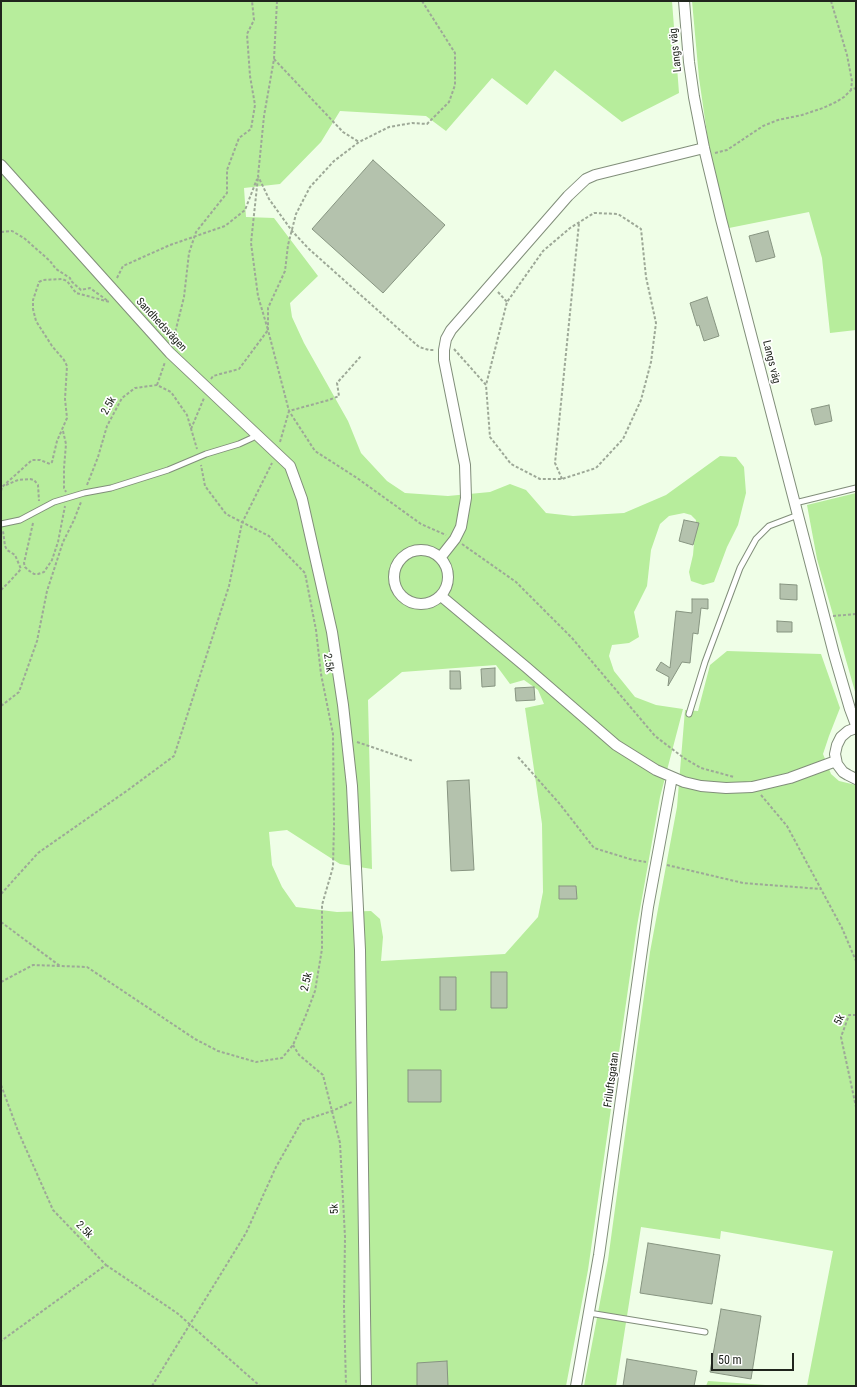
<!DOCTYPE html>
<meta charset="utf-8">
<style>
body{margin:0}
#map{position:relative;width:857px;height:1387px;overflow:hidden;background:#effee7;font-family:"Roboto Condensed",sans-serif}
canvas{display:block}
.frame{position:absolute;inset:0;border:2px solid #20251d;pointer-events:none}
.scale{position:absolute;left:711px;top:1353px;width:83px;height:18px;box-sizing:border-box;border:2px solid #20251d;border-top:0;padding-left:5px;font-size:12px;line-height:14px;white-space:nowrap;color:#20251d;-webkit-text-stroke:3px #fff;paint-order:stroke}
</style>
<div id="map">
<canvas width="857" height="1387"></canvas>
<div class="frame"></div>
<div class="scale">50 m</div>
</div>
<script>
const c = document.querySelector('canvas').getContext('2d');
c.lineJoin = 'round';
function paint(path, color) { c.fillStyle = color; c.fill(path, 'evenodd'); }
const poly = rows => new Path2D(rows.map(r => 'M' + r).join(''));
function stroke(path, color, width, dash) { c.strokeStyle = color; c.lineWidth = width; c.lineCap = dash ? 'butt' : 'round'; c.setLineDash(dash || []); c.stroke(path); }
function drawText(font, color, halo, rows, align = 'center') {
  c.font = font + ' "Roboto Condensed",sans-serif'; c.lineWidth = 3.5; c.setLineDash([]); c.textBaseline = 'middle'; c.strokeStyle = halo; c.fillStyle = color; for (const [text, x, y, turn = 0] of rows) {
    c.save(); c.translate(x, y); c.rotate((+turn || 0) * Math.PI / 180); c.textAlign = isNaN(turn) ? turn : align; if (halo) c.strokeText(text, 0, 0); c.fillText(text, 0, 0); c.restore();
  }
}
paint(poly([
 [1,1,672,1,679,93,622,122,555,70,527,105,492,78,446,131,426,116,340,111,321,142,280,184,244,188,246,217,274,218,318,276,290,303,292,317,304,343,348,421,361,453,387,481,405,493,448,496,490,492,510,484,526,490,546,513,573,516,624,513,666,495,720,456,736,457,744,467,746,493,738,525,727,547,714,582,703,585,691,581,689,572,693,555,696,520,691,515,684,513,669,516,660,524,651,550,647,586,634,612,639,637,629,643,612,645,609,656,614,671,635,697,656,705,683,709,660,797,637,926,588,1270,566,1386,1,1386],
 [496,665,510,684,524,680,538,690,544,704,525,708,542,824,543,892,538,917,505,954,381,961,383,937,380,919,371,911,337,912,296,907,282,887,272,865,269,832,287,830,340,864,372,869,368,700,402,672],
 [692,1,856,1,856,330,830,333,822,258,809,212,729,228,710,154,699,78],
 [856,493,856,695,817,559,807,505],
 [727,651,821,654,840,708,829,736,823,754,831,774,839,781,856,785,856,1386,807,1386,833,1251,721,1231,720,1239,641,1227,616,1386,584,1386,608,1260,650,952,677,807,685,710,698,711,710,665],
 [708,1381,780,1386,706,1386]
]), '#b7ed9c');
const building = poly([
 [373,160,445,225,383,293,312,229,373,160],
 [768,231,775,257,756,262,749,236,768,231],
 [707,297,719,336,704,341,699,325,697,326,690,303,707,297],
 [829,405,832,421,815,425,811,409,829,405],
 [684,520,699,523,693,545,679,541,684,520],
 [780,584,797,585,797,600,780,599,780,584],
 [692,599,708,599,708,609,701,608,698,634,693,633,690,663,682,662,668,686,669,677,656,670,661,662,670,668,676,611,692,613,692,599],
 [777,621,792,622,792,632,777,632,777,621],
 [495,668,495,686,482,687,481,669,495,668],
 [450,671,460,671,461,689,450,689,450,671],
 [534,687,535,700,516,701,515,688,534,687],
 [469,780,474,870,451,871,447,781,469,780],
 [559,886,576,886,577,899,559,899,559,886],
 [491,972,507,972,507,1008,491,1008,491,972],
 [440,977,456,977,456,1010,440,1010,440,977],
 [408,1070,441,1070,441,1102,408,1102,408,1070],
 [648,1243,720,1255,712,1304,640,1293,648,1243],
 [721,1309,761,1316,751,1379,710,1372,721,1309],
 [627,1359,697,1371,694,1386,623,1386,627,1359],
 [447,1361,448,1386,417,1386,417,1363,447,1361]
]);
paint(building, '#b4c2ad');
stroke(building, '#879581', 1);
const lane = poly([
 [795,503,856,488],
 [1,524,20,520,54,502,84,493,111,488,168,470,206,454,239,444,252,438,257,434],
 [689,714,705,662,740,568,756,539,769,526,798,515],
 [589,1313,705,1332]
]);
const street = poly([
 [684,1,689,62,694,97,704,148,721,219,834,654,850,709,856,725],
 [1,165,170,353,290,466,302,499,332,632,343,705,352,786,360,950,366,1386],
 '394 577a27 27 0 1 1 54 0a27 27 0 1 1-54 0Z',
 [440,558,455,539,461,527,466,498,465,465,444,360,444,350,446,339,451,330,568,196,586,179,595,175,704,148],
 [441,596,526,667,616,745,656,770,684,782,701,786,726,788,752,787,790,778,836,761],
 [856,728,848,731,841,737,837,745,835,754,837,764,843,772,848,775,856,779],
 [576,1386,599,1255,648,907,672,777]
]);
stroke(lane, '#818e7a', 7);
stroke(street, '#818e7a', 12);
stroke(poly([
 [277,1,274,59,264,116,258,176,269,199,292,231,309,249,419,347,429,350,434,350],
 [422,1,455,53,455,85,449,102,427,124,412,123,389,127,359,142,334,161,310,187,296,214,288,245,285,271,268,308,268,330,289,411,315,451,357,478,421,524,446,535],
 [831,1,847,55,852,81,851,90],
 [274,59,343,132,359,142],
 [715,153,727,150,763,126,778,120,802,115,823,108,836,102,844,97,851,90,856,88],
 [1,232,12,231,24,238,50,261,56,269,70,278,71,281,81,290,90,288,108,301],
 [117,278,123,266,170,245,225,226,245,210,257,179],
 [498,292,507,302],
 [173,341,184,297,189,253,196,232,227,193,227,170,239,138,251,129,255,105,250,76,247,34,254,20,252,1],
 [454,349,486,385,490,437,511,464,540,479,562,479,596,468,623,439,641,400,651,362,656,323,646,277,641,229,618,214,594,213,570,228,543,251,507,302,486,385],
 [211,379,213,376,239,369,268,330,258,296,251,243,258,177],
 [157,385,165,362],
 [191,429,204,398],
 [63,431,66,444,64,468,64,488,66,492],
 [280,442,289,411,329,400,339,396,337,383,361,356],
 [562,479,555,463,579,223],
 [6,485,18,480,30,479,34,480,38,485,39,501],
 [87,485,98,457,107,426,122,398,135,388,157,385,171,392,187,415,197,449],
 [1,491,2,487,32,460,40,460,50,464,52,462,57,441,67,418,65,399,67,366,64,360,52,346,36,321,33,309,33,300,39,282,43,280,62,279,67,281,76,293,110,302],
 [33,523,24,563,25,567,28,570,34,574,38,574,44,572,52,560,58,542,65,506],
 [462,544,516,582,572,638,655,736,684,758,701,768,734,777],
 [1,590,10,581,21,569,15,555,7,550,5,546,3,531],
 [833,616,856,614],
 [1,706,19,692,37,641,47,591,63,542,74,520,81,502],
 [357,742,413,761],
 [518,757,559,803,594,848,633,860,646,862],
 [761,795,787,826,842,928,856,961],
 [667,865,743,883,821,889],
 [1,894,38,853,128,790,174,756,229,586,242,523,272,463],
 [1,922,60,966],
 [1,982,33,965,87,967,195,1039,218,1051,256,1062,282,1058,293,1045,306,1015,315,991,322,949,322,905,333,867,334,825,333,734,321,674,316,630,305,573,269,536,226,514,205,486,201,465],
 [856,1015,849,1015,841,1037,856,1107],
 [293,1045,299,1055,323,1075,340,1143,345,1237,344,1307,346,1386],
 [1,1085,18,1131,53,1210,106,1265,1,1341],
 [106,1265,177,1313,260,1386],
 [152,1386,246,1233,276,1167,302,1121,332,1111,352,1102]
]), '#9da897', 2, [3, 2]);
stroke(lane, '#fff', 5);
stroke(street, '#fff', 10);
drawText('11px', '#20251d', '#fff', [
 ["Langs väg",676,50,-96],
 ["Sandhedsvägen",161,325,47],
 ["Langs väg",771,362,76],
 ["2.5k",109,406,-60],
 ["2.5k",328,663,82],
 ["2.5k",307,982,-77],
 ["5k",840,1020,-63],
 ["Friluftsgatan",612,1080,-82],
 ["5k",335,1209,-94],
 ["2.5k",84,1230,46]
]);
</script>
